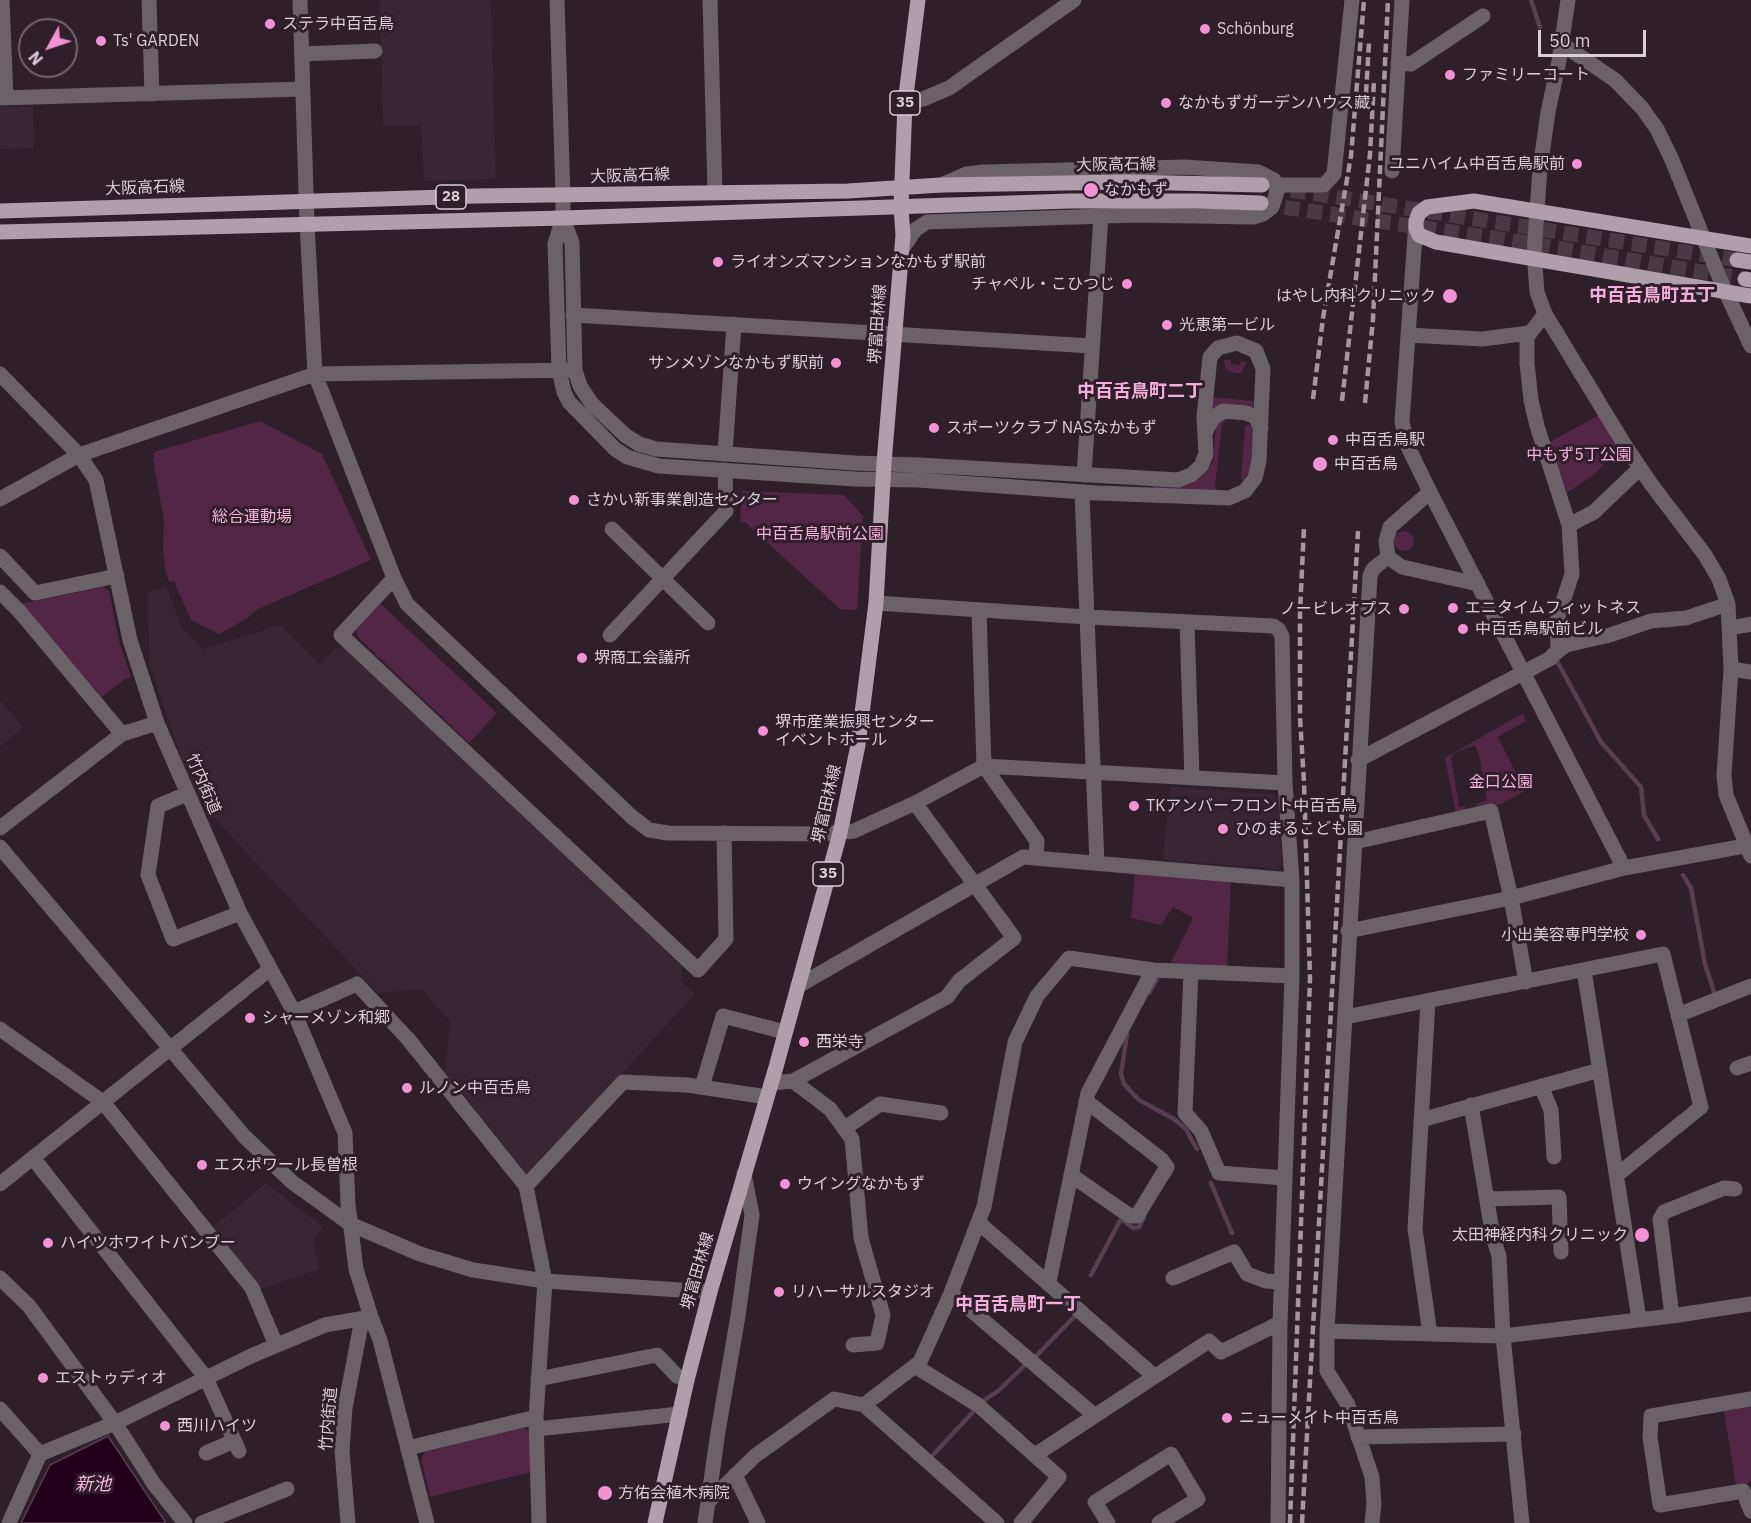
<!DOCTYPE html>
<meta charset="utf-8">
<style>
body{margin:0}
#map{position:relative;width:1751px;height:1523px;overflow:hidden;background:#2e1f29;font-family:"IBM Plex Sans",sans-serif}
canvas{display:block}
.north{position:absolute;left:18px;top:18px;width:60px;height:60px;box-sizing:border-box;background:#2e1f29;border:2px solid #73656e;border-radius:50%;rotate:230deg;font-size:16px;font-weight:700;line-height:24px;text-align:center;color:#dacfd6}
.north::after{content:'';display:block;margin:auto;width:21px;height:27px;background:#f391d5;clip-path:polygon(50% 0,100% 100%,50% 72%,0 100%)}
.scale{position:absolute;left:1538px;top:30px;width:108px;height:27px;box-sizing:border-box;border:3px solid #dacfd6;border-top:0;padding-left:8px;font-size:18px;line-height:21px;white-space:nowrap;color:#dacfd6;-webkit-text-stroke:4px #2e1f29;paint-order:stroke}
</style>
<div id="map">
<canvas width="1751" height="1523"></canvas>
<div class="north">N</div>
<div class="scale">50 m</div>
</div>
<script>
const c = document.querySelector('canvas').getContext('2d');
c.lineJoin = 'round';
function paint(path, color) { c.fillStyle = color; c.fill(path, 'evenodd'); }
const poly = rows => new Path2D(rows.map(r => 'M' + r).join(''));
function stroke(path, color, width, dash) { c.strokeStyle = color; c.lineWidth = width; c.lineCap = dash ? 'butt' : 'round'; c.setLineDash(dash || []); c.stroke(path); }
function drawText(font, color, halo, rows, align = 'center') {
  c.font = font + ' "IBM Plex Sans","Noto Sans JP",sans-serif'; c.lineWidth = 6; c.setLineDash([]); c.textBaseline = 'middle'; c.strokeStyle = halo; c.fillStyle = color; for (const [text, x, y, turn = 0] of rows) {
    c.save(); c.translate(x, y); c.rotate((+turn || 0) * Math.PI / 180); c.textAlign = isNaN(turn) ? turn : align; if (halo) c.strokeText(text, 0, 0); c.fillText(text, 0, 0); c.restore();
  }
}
paint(poly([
 [380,0,491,0,496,179,424,181,421,125,383,125],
 [0,107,33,107,34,148,0,149],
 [166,587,183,629,203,649,280,625,320,665,335,648,347,649,682,966,681,981,695,994,528,1175,445,1072,450,1021,421,989,378,993,194,796,149,663,148,592],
 [0,700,23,727,0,747],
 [1170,787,1274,794,1278,799,1282,864,1277,869,1163,860],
 [266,1183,323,1227,313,1241,319,1269,259,1290,212,1228]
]), '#3a2533');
paint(poly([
 [1224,360,1231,360,1231,364,1240,365,1241,361,1247,362,1241,373,1235,373,1229,371,1225,367],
 [1211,397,1254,401,1253,411,1212,415],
 [1599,415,1619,448,1595,474,1567,493,1548,443],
 [1220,418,1229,418,1222,424,1215,487,1219,492,1153,490,1153,486,1189,485,1206,472,1213,461,1216,422],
 [260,421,322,454,371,560,258,609,246,619,219,634,191,620,174,581,169,582,165,569,163,547,164,520,153,459,154,452],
 [1248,425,1253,425,1256,430,1251,468,1244,480,1241,479,1245,426],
 [742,491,844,495,863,516,857,610,840,609,746,523,740,521],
 '1394 541a10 10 0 1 1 20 0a10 10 0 1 1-20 0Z',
 [103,587,109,591,119,641,131,677,125,679,99,699,21,604],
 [381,604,497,713,469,743,358,637,356,630],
 [1523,713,1526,721,1498,737,1525,791,1499,805,1477,810,1476,804,1487,800,1479,755,1475,745,1454,753,1451,758,1459,807,1465,806,1466,812,1456,814,1445,758],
 [1135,873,1231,880,1227,968,1170,965,1193,918,1173,907,1161,925,1131,918],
 [1751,1407,1751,1481,1747,1484,1736,1486,1724,1411],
 [524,1427,530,1433,531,1472,430,1497,421,1459,425,1452]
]), '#532546');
const water = poly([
 [108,1436,166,1523,21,1523,50,1465,108,1436]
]);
paint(water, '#22001a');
stroke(water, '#593e52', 1.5);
stroke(poly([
 [1531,0,1540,27],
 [1556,659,1601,742,1641,787,1644,815,1658,839],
 [1683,875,1691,888,1705,964,1715,995],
 [1149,993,1157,979],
 [1127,1034,1121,1074,1124,1084,1139,1100,1174,1119,1185,1128,1197,1149],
 [1211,1183,1232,1233],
 [1091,1275,1121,1219,1133,1228,1139,1227,1144,1218],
 [1036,1356,1075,1316],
 [983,1401,998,1391,1026,1364],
 [931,1457,973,1412]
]), '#593e52', 4.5);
stroke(poly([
 [1291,190,1737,260],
 [1262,204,1521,242,1745,279]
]), '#483943', 15, [15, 8]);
stroke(poly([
 [2,0,6,98],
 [149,0,152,94],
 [300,0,307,223,315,374,394,578,407,604,632,817,649,830,668,833,821,834,854,831,915,803,984,766,1285,783],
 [557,0,563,196,563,218,555,244,559,370,564,392,569,402,615,449,627,457,659,466,855,479,918,480,1097,493,1229,498,1245,491,1255,478,1259,461,1263,369,1256,351,1237,343,1218,348,1210,357,1204,417,1206,454,1201,466,1191,475,1178,480,919,465,855,463,656,449,639,444,626,436,592,404,580,386,575,370,572,243,563,218],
 [710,0,715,192],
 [1568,0,1559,61,1548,112,1540,169,1534,253,1537,292,1545,314,1624,444,1651,484,1705,555,1719,579,1728,604,1731,669,1724,775,1726,795,1751,856],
 [1562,44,1615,80,1642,108,1657,129,1672,160,1722,284,1751,346],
 [302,54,375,51],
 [1398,63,1411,64,1483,16],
 [0,98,303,89],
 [905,103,923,99,949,88,1074,0],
 [1392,171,1402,0],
 [1276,185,1324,185,1334,174,1352,0],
 [1416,221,1402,422,1408,447,1430,492,1624,868],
 [902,249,915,230,927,222,1135,215,1253,217,1263,214,1272,207,1277,192,1274,180,1258,172,1185,167,984,172,966,174,941,185],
 [1545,314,1527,337,1527,363,1531,400,1537,426,1569,525,1572,574,1557,620,1558,651],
 [573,315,1092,346],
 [1408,335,1482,339,1529,333],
 [0,374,79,455,96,480,130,640,157,723,240,913,294,1012,345,1133,348,1204,356,1269,371,1317,380,1340,427,1523],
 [1206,431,1213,418,1223,411,1246,413,1255,417,1261,428],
 [725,453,734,324],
 [1084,475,1101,216],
 [1082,492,1087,617,1273,626,1279,630,1282,636,1285,783,1292,880,1292,976,1280,1323,1278,1523],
 [1430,492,1390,527,1386,541,1388,557,1402,567,1478,584],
 [0,499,79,455,315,374,569,370],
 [1569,525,1594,512,1640,468],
 [612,529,708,623],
 [0,556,35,593,117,576],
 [394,578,341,635,698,970,726,939,724,833],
 [0,592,20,612,122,734],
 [876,603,1087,617,1097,863],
 [979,611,984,766,1037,841,1036,858],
 [1187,623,1192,778],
 [1730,628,1751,624],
 [610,635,726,511,725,470],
 [1731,669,1751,672],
 [1358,760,1551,658,1553,655,1566,645,1610,635,1651,621,1686,618,1728,604],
 [187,794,158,806,148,875,173,939,240,913],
 [0,828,122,734,157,723],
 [1355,842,1491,811,1511,898,1526,982],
 [0,847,244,1136,292,1182,350,1224,420,1254,473,1270,545,1281,710,1292],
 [1348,931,1511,898,1624,868,1751,845],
 [1584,970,1639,1319],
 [1191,972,1185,1113,1201,1131,1219,1173,1285,1178],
 [798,986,1023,857,1292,880],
 [1428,1001,1415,1229,1430,1334],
 [294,1012,357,984,408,1039,526,1186,545,1281,536,1417,539,1523],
 [1678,1015,1751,986],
 [1345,1017,1663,954,1701,1107,1617,1175],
 [0,1029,103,1102,252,1288,276,1345],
 [1737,1068,1751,1063],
 [793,1081,830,1109,852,1139,861,1238,883,1315,877,1343,853,1345],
 [771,1083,793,1081,947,997,959,981,1014,938,915,803],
 [1541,1086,1551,1110,1554,1157],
 [702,1087,723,1016,785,1032],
 [1471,1105,1493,1237,1499,1256,1503,1336,1522,1523],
 [1421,1120,1600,1070],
 [845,1128,880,1104,941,1113],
 [33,1158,206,1378,239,1451],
 [1071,1175,1130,1216,1137,1216,1167,1167,1162,1160,1086,1101],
 [0,1184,270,969],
 [526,1186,623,1082,687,1085,767,1097],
 [1487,1199,1559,1197,1561,1252],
 [979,1223,1154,1376],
 [0,1278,29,1306,115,1423,154,1484,185,1523],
 [1173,1278,1234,1252,1247,1274,1266,1281,1281,1282],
 [1049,1282,1088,1093,1153,970],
 [951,1293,1094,1415],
 [1672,1316,1660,1219,1664,1212,1724,1188,1735,1189],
 [1327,1331,1503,1336,1672,1316,1751,1304],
 [915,1366,978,1405,1059,1477,1021,1523],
 [538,1379,657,1355,677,1376,687,1380],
 [1751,1399,1651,1416,1650,1437,1660,1505,1743,1491,1751,1511],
 [864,1405,920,1362,951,1293,984,1207,1015,1042,1037,996,1069,958,1153,970,1292,976],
 [0,1409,40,1454],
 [536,1429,680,1414],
 [1358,1437,1514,1434],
 [408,1448,536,1417],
 [206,1453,234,1441],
 [1035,1455,1209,1341,1221,1352,1280,1323],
 [735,1475,758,1523],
 [709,1501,755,1456,834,1399,864,1405,997,1523],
 [9,1523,40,1454,115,1423,251,1356,325,1325,371,1317],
 [202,1523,287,1489],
 [348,1523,342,1451,345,1408,362,1319],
 [705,1523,718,1432,738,1316,752,1215,744,1174],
 [1108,1523,1095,1502,1171,1454,1198,1499,1159,1523],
 [1372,1523,1374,1504,1372,1477,1348,1405,1327,1371,1327,1331,1370,576,1373,569,1388,557]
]), '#6a6267', 15);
stroke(poly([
 [0,211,476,196,848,191,941,185,1128,182,1262,185],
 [0,232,563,218,1070,201,1196,201,1261,203],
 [1751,246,1474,201,1427,207,1419,213,1416,221,1416,228,1419,235,1436,242,1751,296],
 [1737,260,1751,262],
 [1745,279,1751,280],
 [655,1523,687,1380,710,1292,776,1067,840,833,858,745,876,603,884,463,903,235,901,207,905,103,918,0]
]), '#b09faa', 15);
stroke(poly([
 [1366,93,1369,42],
 [1313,399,1323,318,1351,156,1364,0],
 [1342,401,1370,154,1374,81],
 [1365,403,1373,319,1388,0],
 [1290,1523,1310,978,1304,782,1300,718,1300,612,1304,527],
 [1302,1523,1358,531]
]), '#a4979f', 4.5, [9, 4.5]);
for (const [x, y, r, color] of [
 [270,24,6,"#f391d5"],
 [1205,29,6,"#f391d5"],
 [101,41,6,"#f391d5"],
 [1450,75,6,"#f391d5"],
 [1166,103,6,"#f391d5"],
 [1577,164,6,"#f391d5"],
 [1091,190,8,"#f391d5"],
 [718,262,6,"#f391d5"],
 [1127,284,6,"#f391d5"],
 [1450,296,8,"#f391d5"],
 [1167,325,6,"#f391d5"],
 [836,363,6,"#f391d5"],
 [934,428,6,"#f391d5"],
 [1333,440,6,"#f391d5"],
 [1320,464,8,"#f391d5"],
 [574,500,6,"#f391d5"],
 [1453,608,6,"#f391d5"],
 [1404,609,6,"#f391d5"],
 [1463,629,6,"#f391d5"],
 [582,658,6,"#f391d5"],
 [763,731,6,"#f391d5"],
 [1134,806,6,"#f391d5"],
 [1223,829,6,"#f391d5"],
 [1641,935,6,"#f391d5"],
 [250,1018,6,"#f391d5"],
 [804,1042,6,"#f391d5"],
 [407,1088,6,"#f391d5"],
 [202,1165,6,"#f391d5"],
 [785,1184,6,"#f391d5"],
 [1642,1235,8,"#f391d5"],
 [48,1243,6,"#f391d5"],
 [779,1292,6,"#f391d5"],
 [43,1378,6,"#f391d5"],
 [1227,1418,6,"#f391d5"],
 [165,1426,6,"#f391d5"],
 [605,1493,8,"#f391d5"]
]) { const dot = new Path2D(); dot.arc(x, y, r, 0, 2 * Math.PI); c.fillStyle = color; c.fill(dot); stroke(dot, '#2e1f29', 2); }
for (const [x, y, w] of [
 [905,103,30],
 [451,197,30],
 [828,874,30]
]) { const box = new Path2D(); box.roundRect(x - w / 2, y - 12, w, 24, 4.5); c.fillStyle = '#2e1f29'; c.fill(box); stroke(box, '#dacfd6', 1.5); }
drawText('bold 15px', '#dacfd6', null, [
 ["35",905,103],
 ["28",451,197],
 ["35",828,874]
]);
drawText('16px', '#dacfd6', '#2e1f29', [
 ["ステラ中百舌鳥",282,24],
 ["Schönburg",1217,29],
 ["Ts' GARDEN",113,41],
 ["ファミリーコート",1462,75],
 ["なかもずガーデンハウス藏",1178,103],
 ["ユニハイム中百舌鳥駅前",1565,164,"right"],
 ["なかもず",1104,190],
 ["ライオンズマンションなかもず駅前",730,262],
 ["チャペル・こひつじ",1115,284,"right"],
 ["はやし内科クリニック",1436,296,"right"],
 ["光恵第一ビル",1179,325],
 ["サンメゾンなかもず駅前",824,363,"right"],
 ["スポーツクラブ NASなかもず",946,428],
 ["中百舌鳥駅",1345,440],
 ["中百舌鳥",1334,464],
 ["さかい新事業創造センター",586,500],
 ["エニタイムフィットネス",1465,608],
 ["ノービレオプス",1392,609,"right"],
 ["中百舌鳥駅前ビル",1475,629],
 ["堺商工会議所",594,658],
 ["堺市産業振興センター",775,722],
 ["イベントホール",775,740],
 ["TKアンバーフロント中百舌鳥",1146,806],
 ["ひのまるこども園",1235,829],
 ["小出美容専門学校",1629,935,"right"],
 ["シャーメゾン和郷",262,1018],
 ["西栄寺",816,1042],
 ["ルノン中百舌鳥",419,1088],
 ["エスポワール長曽根",214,1165],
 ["ウイングなかもず",797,1184],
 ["太田神経内科クリニック",1628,1235,"right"],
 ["ハイツホワイトバンブー",60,1243],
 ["リハーサルスタジオ",791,1292],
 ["エストゥディオ",55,1378],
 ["ニューメイト中百舌鳥",1239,1418],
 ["西川ハイツ",177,1426],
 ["方佑会植木病院",618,1493]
], 'left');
drawText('16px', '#dacfd6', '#2e1f29', [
 ["大阪高石線",1116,165,-1],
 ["大阪高石線",630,176,-2],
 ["大阪高石線",145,188,-2],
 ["堺富田林線",878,324,-86],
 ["竹内街道",203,784,67],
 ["堺富田林線",827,804,-77],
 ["堺富田林線",698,1271,-74],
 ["竹内街道",329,1419,-85]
]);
drawText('16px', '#f9b2e2', '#2e1f29', [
 ["中もず5丁公園",1579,455],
 ["総合運動場",252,517],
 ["中百舌鳥駅前公園",820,534],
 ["金口公園",1501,782]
]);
drawText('bold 18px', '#f4aedd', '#2e1f29', [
 ["中百舌鳥町五丁",1652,296],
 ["中百舌鳥町二丁",1140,392],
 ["中百舌鳥町一丁",1018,1305]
]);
drawText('italic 18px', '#fbb4e3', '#2e1f29', [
 ["新池",93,1485]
]);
</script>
